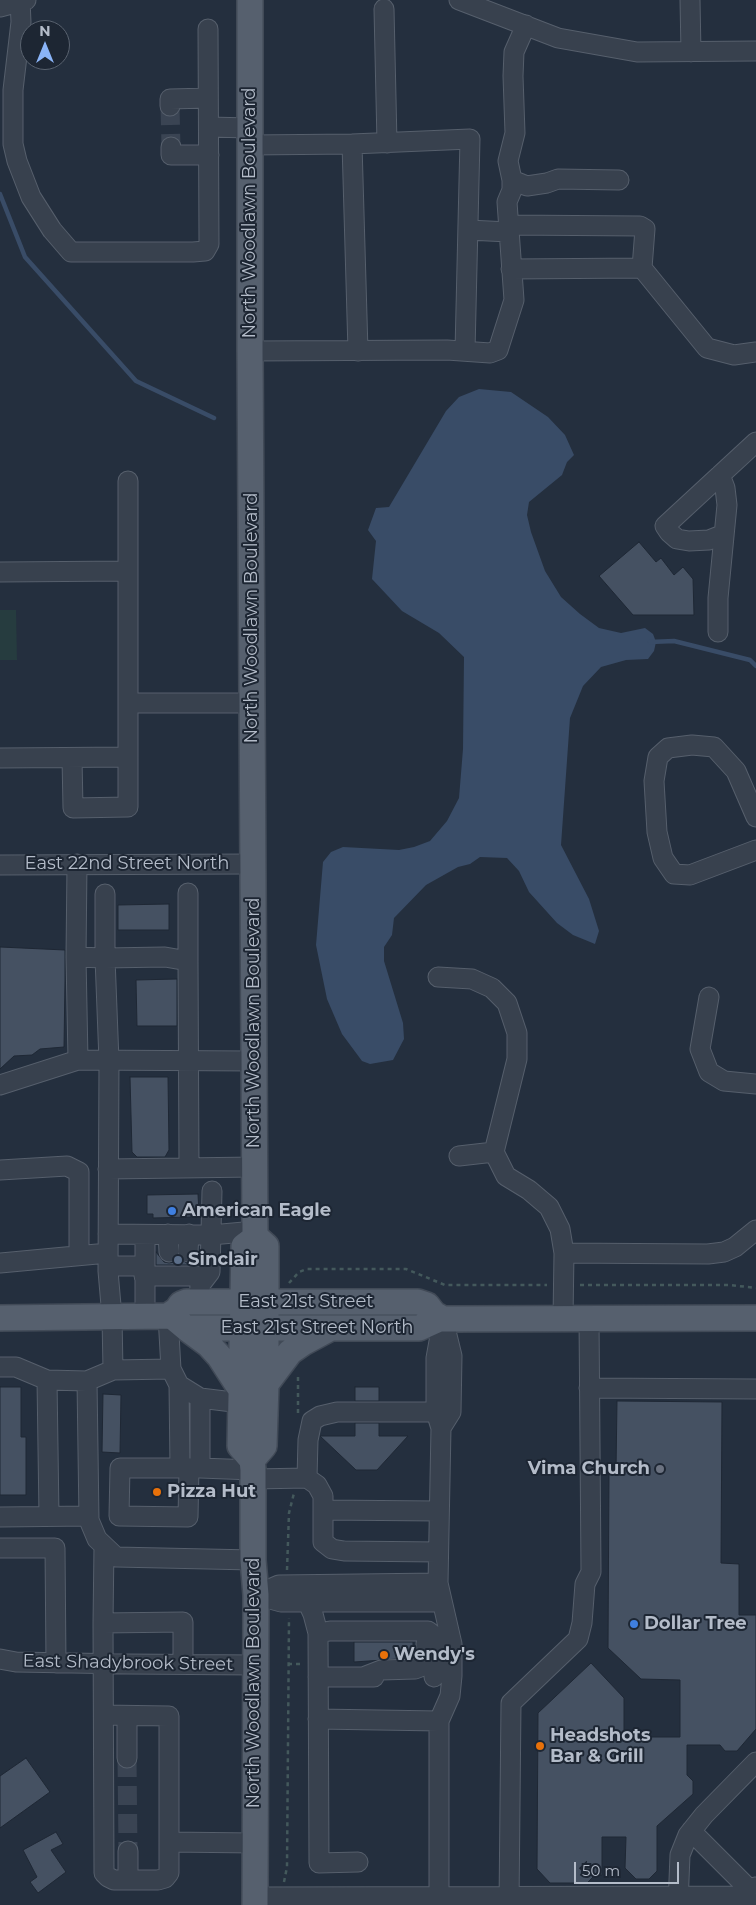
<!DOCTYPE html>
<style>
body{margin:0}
#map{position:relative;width:756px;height:1905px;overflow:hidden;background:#242f3e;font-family:Montserrat,sans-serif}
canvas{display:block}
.north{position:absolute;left:20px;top:20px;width:50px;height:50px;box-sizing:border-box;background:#1d2633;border:1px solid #59626f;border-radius:50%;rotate:0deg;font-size:14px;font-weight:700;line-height:20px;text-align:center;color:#b4bcc9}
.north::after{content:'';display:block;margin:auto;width:18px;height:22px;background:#8ab4f8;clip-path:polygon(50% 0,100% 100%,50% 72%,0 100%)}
.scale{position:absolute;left:574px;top:1862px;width:105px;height:22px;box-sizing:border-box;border:2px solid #b4bcc9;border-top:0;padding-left:6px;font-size:15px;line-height:18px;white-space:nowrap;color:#b4bcc9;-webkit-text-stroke:4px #1d2633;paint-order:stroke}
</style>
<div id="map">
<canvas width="756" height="1905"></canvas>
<div class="north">N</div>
<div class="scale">50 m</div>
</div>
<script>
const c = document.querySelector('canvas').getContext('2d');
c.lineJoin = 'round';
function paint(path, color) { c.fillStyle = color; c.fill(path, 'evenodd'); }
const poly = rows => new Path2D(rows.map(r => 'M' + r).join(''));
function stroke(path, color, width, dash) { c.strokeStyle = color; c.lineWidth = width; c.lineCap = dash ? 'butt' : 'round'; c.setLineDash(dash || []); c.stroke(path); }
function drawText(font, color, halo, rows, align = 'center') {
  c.font = font + ' Montserrat,sans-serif'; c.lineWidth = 4; c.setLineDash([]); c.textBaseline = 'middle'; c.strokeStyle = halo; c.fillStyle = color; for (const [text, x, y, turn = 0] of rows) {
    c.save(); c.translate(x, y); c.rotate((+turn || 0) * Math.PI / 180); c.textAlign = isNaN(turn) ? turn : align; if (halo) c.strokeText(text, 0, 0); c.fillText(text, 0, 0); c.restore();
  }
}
paint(poly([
 [0,610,16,610,17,660,0,660]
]), '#263c3f');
paint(poly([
 [479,389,511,392,548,417,565,435,574,455,567,462,562,475,529,502,527,515,531,532,545,571,561,597,580,614,599,628,621,633,645,628,653,634,656,642,654,651,648,659,626,660,601,667,583,686,570,718,561,845,589,899,599,931,595,944,573,935,557,923,529,892,519,871,507,858,480,857,470,864,458,867,426,885,394,918,392,935,384,947,384,961,403,1023,404,1039,393,1060,370,1064,362,1061,342,1034,327,999,316,945,323,862,331,852,343,847,399,850,414,847,430,841,447,821,459,798,463,749,464,657,439,633,402,611,372,579,376,541,368,530,376,508,389,507,446,411,459,397]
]), '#394c67');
stroke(poly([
 [0,194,25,257,136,381,214,418],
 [650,642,674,641,750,660,756,666]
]), '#394c67', 4.5);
const building = poly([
 [639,542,656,562,661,558,674,575,683,567,693,579,694,615,633,615,599,576,639,542],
 [169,904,169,930,118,930,118,905,169,904],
 [0,947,65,950,65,981,64,1047,40,1049,32,1055,14,1056,0,1069,0,947],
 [177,979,177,1026,137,1026,136,980,177,979],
 [130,1077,168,1077,169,1150,165,1157,137,1157,132,1152,130,1077],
 [198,1194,199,1213,191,1213,191,1217,153,1218,153,1214,147,1214,147,1195,198,1194],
 [156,1252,164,1262,169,1263,175,1262,178,1258,187,1263,193,1262,197,1259,199,1253,199,1265,156,1265,156,1252],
 [0,1387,21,1387,21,1437,26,1437,26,1495,0,1495,0,1387],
 [355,1387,379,1387,379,1401,355,1401,355,1387],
 [103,1394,121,1395,120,1453,102,1452,103,1394],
 [617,1401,722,1402,721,1563,739,1564,739,1615,756,1615,756,1729,737,1751,725,1751,720,1745,687,1745,687,1775,693,1781,693,1794,657,1826,657,1871,649,1879,636,1879,625,1868,626,1837,602,1837,602,1875,595,1875,587,1883,550,1883,537,1869,538,1713,591,1663,624,1698,624,1737,680,1737,680,1680,641,1679,608,1648,609,1470,616,1470,617,1401],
 [355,1423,379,1423,379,1436,408,1436,377,1470,356,1470,320,1436,355,1436,355,1423],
 [354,1642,413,1642,413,1658,354,1662,354,1642],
 [26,1758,50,1792,0,1828,0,1776,26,1758],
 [56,1832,63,1844,51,1850,66,1872,38,1893,30,1882,37,1877,23,1850,56,1832]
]);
paint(building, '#455162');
stroke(building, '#1f2835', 1);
stroke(poly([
 [170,106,171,147],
 [127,1758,128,1851]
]), '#3a4453', 19, [19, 9]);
const minor = poly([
 [20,0,21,22,13,90,13,144,17,161,31,197,52,230,71,252,193,252,205,251,209,244,208,29],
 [459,0,558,38,637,52,756,51],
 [690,0,691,52],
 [0,7,26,0],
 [384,9,387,143],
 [170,106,170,99,208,98],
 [209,127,250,128],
 [352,144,358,351],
 [250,145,352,144,470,139,465,351],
 [171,147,171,155,209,155],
 [512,180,527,186,547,183,558,179,619,180],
 [509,225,640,226,645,229,642,268],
 [468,230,509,232],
 [511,269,642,268,707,348,734,355,756,352],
 [250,351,447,350,490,353,498,350,514,300,507,202,512,190,512,180,508,161,515,133,513,76,514,52,526,25],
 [128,481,128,571],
 [724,534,709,540,689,541,677,539,669,532,665,526,756,442],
 [0,572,128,571,128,807,73,808,72,758],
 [718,632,718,598,727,505,725,488,720,475],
 [128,703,252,703],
 [0,758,128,757],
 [756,817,736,771,714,747,692,745,668,748,658,757,654,781,657,832,663,858,674,874,690,875,756,850],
 [77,864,76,957,105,958,105,894],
 [0,865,253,864],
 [188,893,188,961],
 [76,957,78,1060,254,1061],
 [438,977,472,979,492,988,507,1003,517,1033,517,1059,494,1152,506,1176,529,1190,549,1207,560,1229,564,1253,563,1318],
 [709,997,700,1049,709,1072,724,1081,756,1084],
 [0,1085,78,1060],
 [459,1156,494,1152],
 [108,1169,255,1167],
 [0,1170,67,1166,79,1172,79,1255],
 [108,1234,211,1235,255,1231],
 [168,1234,169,1252],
 [145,1235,145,1316],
 [188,1252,189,1234],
 [564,1253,708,1254,724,1252,735,1247,756,1230],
 [0,1263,108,1253],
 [108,1266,144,1266],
 [144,1276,207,1276],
 [199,1302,200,1285,210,1272,212,1191],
 [168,1316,171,1369,179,1385,200,1398,241,1403],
 [0,1367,16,1367,47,1380,87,1381,113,1370],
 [171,1369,113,1370,112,1317,108,1271,109,1061,105,958,165,957,188,961,189,1168],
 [47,1380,49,1516],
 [87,1381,89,1520,97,1539,116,1557,253,1560],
 [179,1385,180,1468],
 [589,1388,756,1389],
 [200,1398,200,1468,253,1470],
 [441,1428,451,1412,452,1356,445,1327],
 [189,1468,188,1517,119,1516,120,1468,200,1468],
 [307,1478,308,1440,312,1421,320,1416,337,1412,436,1412],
 [253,1479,307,1478,317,1485,323,1496,323,1542,332,1549,344,1551,438,1552],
 [323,1510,438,1511],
 [0,1517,89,1516],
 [0,1548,55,1548,56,1663],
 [256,1595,281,1602,442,1602],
 [256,1595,279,1585,438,1583],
 [307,1601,313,1614,318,1633,319,1863,358,1862],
 [103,1623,183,1622,183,1664],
 [318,1633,330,1631,428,1631,433,1635,437,1645,434,1677],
 [0,1659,16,1662,127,1664,255,1665],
 [318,1677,374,1677],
 [363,1677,381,1670,415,1669,423,1666,428,1659,429,1652,426,1644],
 [104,1715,169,1716,169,1873,165,1878,158,1880,114,1880,108,1877,104,1873,103,1623,104,1546],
 [127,1716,127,1758],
 [318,1719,439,1721],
 [691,1831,744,1884,747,1896,755,1887],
 [169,1842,255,1843],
 [128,1880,128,1851],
 [439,1896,439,1721,450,1696,452,1676,452,1644,438,1583,441,1428,436,1412,436,1358,443,1319],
 [255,1897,747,1896,747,1905],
 [509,1905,511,1703,578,1639,582,1623,585,1584,591,1572,589,1318],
 [678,1905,680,1855,688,1835,704,1815,756,1762]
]);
const major = poly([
 [250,0,250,351,255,1231,256,1237,266,1246,266,1384,264,1446,252,1460],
 [168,1316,177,1310,181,1304,186,1302,418,1302,427,1305,434,1314,443,1319],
 [0,1318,168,1316,174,1318,186,1328,419,1328,439,1319,452,1319,756,1318],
 [186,1328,209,1345,219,1356,241,1390],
 [266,1384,290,1352,303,1343,329,1329],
 [255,1905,256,1595,253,1560,253,1470,252,1460,240,1446,244,1246,256,1237]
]);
stroke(minor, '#565f6c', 21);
stroke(major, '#414a57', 28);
stroke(poly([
 [289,1283,299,1272,307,1269,406,1269,445,1285,547,1285],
 [580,1285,730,1285,756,1288],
 [298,1413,298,1374],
 [287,1570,289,1513,294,1493],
 [288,1664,302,1664],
 [284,1882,287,1867,289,1618]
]), '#44595c', 2.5, [4, 4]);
stroke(minor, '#38414e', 19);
stroke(major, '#56606e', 25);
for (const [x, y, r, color] of [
 [172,1211,5,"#3f7fe0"],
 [178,1260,5,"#5c6f8a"],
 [660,1469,5,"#6b7280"],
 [157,1492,5,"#e8710a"],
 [634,1624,5,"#3f7fe0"],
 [384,1655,5,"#e8710a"],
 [540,1746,5,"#e8710a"]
]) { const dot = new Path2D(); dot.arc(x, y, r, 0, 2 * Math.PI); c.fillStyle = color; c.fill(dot); stroke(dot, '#1d2633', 2); }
drawText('18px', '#b4bcc9', '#1d2633', [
 ["North Woodlawn Boulevard",250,213,-90],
 ["North Woodlawn Boulevard",252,618,-90],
 ["East 22nd Street North",127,864],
 ["North Woodlawn Boulevard",254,1023,-90],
 ["East 21st Street",306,1302],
 ["East 21st Street North",317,1328],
 ["East Shadybrook Street",128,1663,1],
 ["North Woodlawn Boulevard",254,1683,-90]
]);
drawText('bold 18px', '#b4bcc9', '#1d2633', [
 ["American Eagle",182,1211],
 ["Sinclair",188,1260],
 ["Vima Church",650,1469,"right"],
 ["Pizza Hut",167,1492],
 ["Dollar Tree",644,1624],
 ["Wendy's",394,1655],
 ["Headshots",550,1736],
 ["Bar & Grill",550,1757]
], 'left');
</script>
